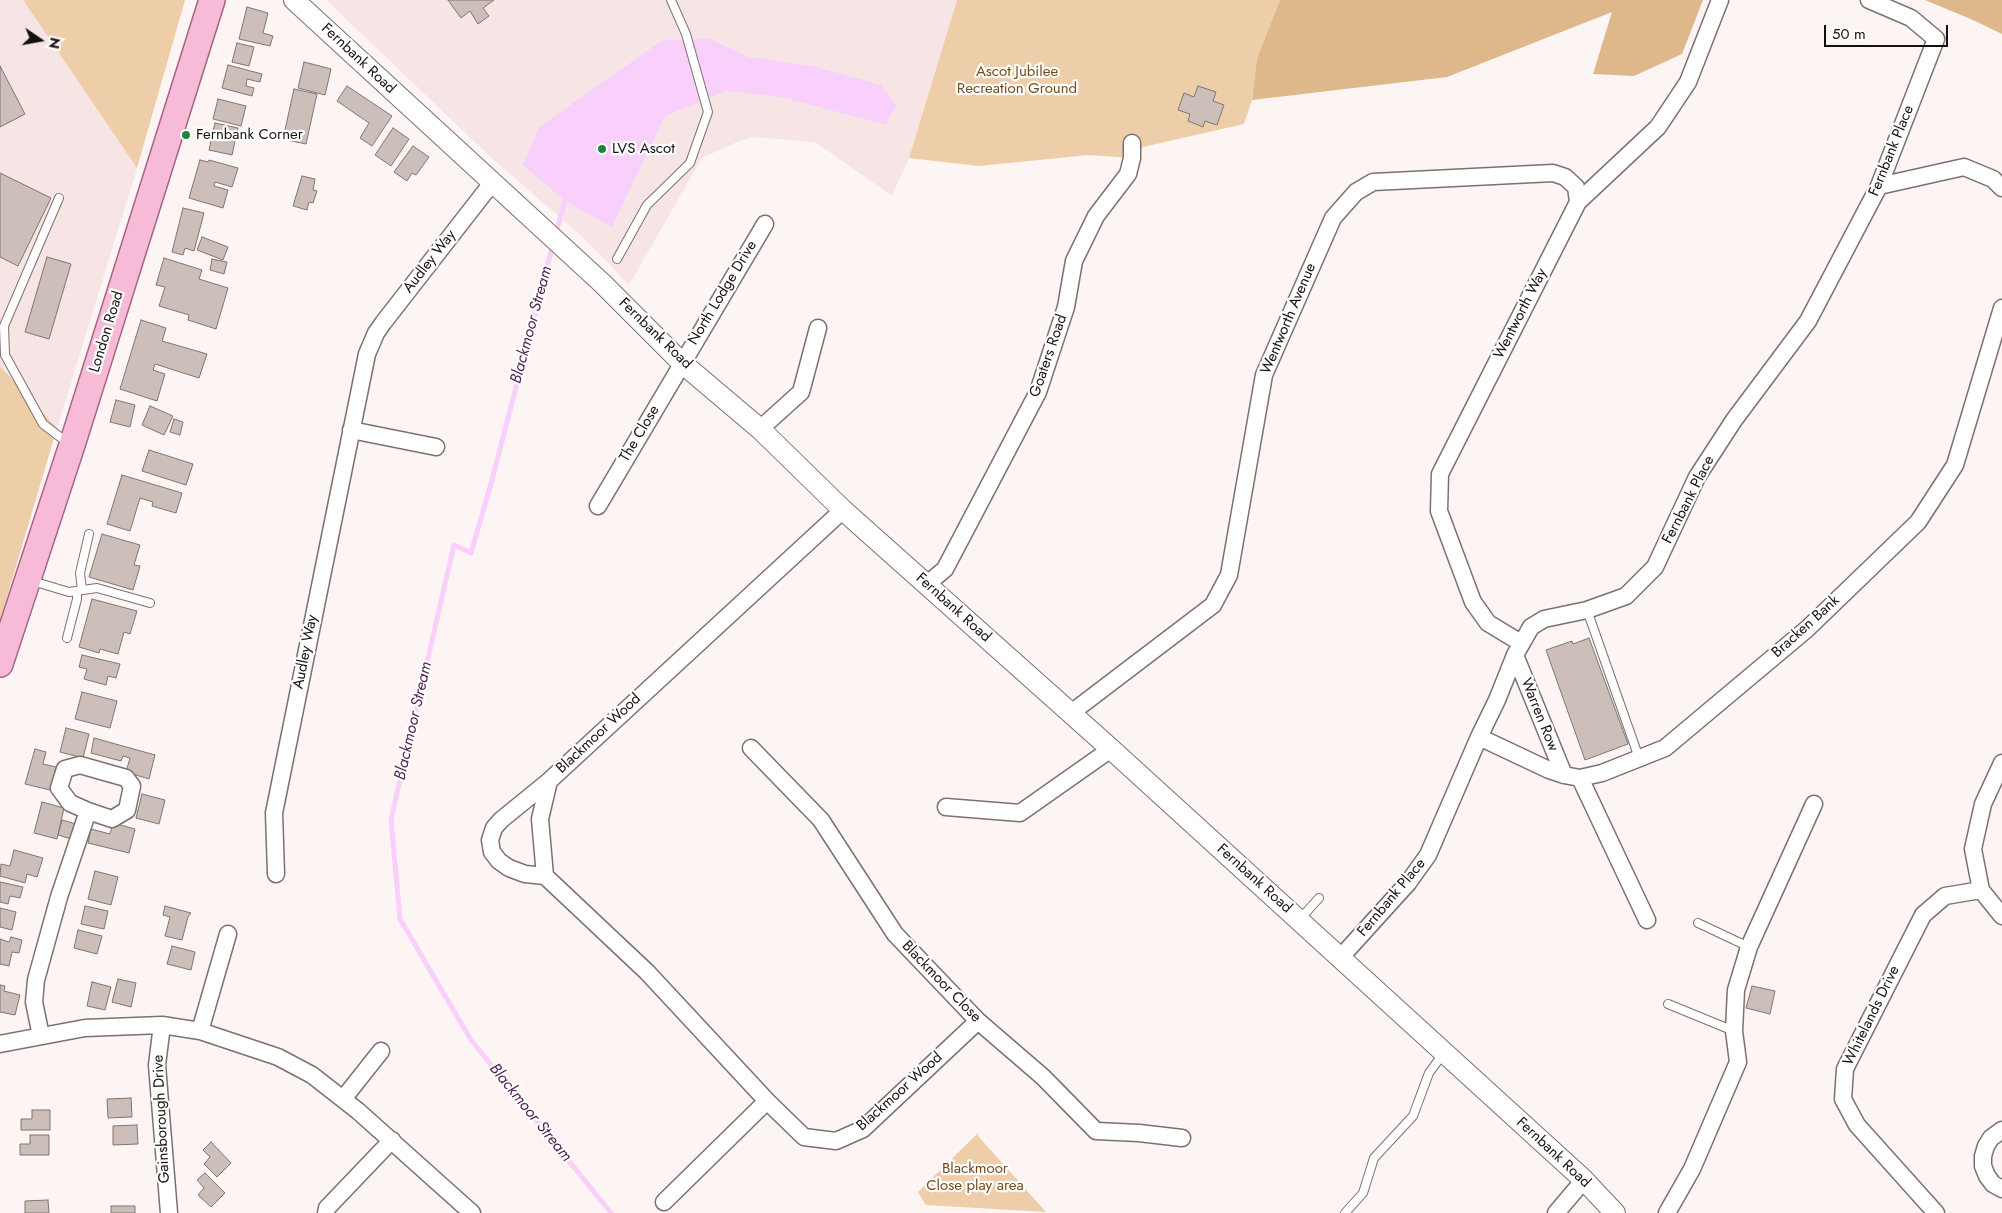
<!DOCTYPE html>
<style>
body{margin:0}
#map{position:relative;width:2002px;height:1213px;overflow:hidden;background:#fdf4f4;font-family:Jost,sans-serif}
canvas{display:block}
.north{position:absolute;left:15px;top:15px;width:50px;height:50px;-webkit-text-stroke:4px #fff;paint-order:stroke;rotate:102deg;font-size:14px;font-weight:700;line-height:20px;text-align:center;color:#161111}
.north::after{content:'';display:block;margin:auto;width:18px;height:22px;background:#161111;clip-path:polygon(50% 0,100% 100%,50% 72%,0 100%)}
.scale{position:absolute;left:1824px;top:25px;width:124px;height:22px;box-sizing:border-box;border:2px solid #161111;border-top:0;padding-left:6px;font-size:15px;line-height:18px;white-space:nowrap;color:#161111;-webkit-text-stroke:4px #fff;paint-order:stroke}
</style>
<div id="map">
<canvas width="2002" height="1213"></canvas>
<div class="north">N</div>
<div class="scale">50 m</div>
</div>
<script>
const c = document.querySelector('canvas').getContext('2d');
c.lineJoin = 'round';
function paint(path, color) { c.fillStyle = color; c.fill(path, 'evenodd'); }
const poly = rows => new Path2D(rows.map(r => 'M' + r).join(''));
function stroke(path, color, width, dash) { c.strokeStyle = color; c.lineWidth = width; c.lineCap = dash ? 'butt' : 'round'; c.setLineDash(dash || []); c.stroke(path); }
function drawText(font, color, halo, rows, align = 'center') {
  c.font = font + ' Jost,sans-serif'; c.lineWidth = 4.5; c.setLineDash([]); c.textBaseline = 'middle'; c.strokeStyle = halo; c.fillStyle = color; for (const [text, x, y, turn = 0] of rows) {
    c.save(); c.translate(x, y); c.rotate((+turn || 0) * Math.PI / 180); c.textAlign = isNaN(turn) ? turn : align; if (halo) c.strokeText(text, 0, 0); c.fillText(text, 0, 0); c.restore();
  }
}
paint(poly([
 [0,0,23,0,137,168,57,428,0,366],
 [326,0,957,0,909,158,892,196,815,142,752,137,737,142,702,158,629,285,583,237,496,162]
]), '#f7e5e6');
paint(poly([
 [23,0,185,0,137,168],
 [957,0,1280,0,1257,58,1252,100,1244,124,1143,147,1132,158,1089,155,979,166,909,158],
 [0,366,57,428,0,620],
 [978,1133,978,1136,1046,1212,926,1205,918,1192]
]), '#eecda9');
paint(poly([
 [1280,0,1703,0,1682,54,1634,76,1593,74,1612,12,1447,77,1252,100,1257,58],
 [1925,0,2002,0,2002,34,1973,20]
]), '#deb78b');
paint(poly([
 [710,39,749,57,813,66,881,85,896,105,886,125,781,97,727,91,665,116,612,227,565,201,523,165,539,127,663,40]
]), '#f9d0fb');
stroke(poly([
 [556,233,565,201],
 [553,244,492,480,471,553,454,545,391,819,400,919,471,1040,611,1213]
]), '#f9d0fb', 5);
const building = poly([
 [448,0,494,0,483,8,489,16,478,24,470,11,461,18,448,0],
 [247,7,268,13,263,33,273,36,270,46,239,39,247,7],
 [237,43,254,47,249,66,232,62,237,43],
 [304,62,331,69,325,95,298,88,304,62],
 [228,65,262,74,260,82,247,79,246,86,254,88,252,96,222,88,228,65],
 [0,66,25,114,0,127,0,66],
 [347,86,392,116,372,146,360,138,369,123,337,101,347,86],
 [1198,86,1216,92,1213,101,1224,105,1217,125,1205,121,1203,127,1188,121,1190,114,1178,110,1184,93,1194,97,1198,86],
 [294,89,317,94,306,144,283,139,294,89],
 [218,99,246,106,241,126,213,119,218,99],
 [215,123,238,128,232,155,209,150,215,123],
 [393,128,409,139,391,166,375,155,393,128],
 [413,146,429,157,416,175,412,173,407,181,394,172,413,146],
 [200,160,208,162,209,160,238,168,232,187,215,182,214,186,228,190,223,208,189,198,200,160],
 [0,173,51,198,18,266,0,257,0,173],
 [302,176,315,179,313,190,317,191,313,203,309,202,307,210,293,206,302,176],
 [183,208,204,213,194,251,185,248,183,255,172,252,183,208],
 [202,237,228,247,223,260,197,250,202,237],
 [47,257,71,264,49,339,25,332,47,257],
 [164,258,202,270,199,279,228,288,216,329,188,320,189,315,159,306,165,287,156,285,164,258],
 [212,259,227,262,224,274,210,270,212,259],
 [141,320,166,328,162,341,207,354,199,378,155,364,153,370,165,374,157,401,120,389,141,320],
 [116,400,135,405,130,427,110,422,116,400],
 [150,406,173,416,164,435,142,425,150,406],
 [174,419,183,422,180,435,170,432,174,419],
 [149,450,193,464,186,485,142,471,149,450],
 [122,475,182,493,176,513,152,506,153,502,140,498,130,531,107,524,122,475],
 [102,534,140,545,134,565,140,566,133,590,89,577,102,534],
 [92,599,137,611,130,634,124,632,118,654,100,649,99,653,79,647,92,599],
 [1589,638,1628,744,1585,760,1546,650,1572,641,1573,644,1589,638],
 [82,655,120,664,116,678,108,676,106,685,84,679,87,669,79,667,82,655],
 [82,692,117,701,110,728,75,719,82,692],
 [66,728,89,734,83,758,60,752,66,728],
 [94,738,155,755,149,779,126,772,130,758,123,756,121,761,91,753,94,738],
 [35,749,46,752,43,764,56,767,50,790,25,784,35,749],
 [142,794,165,800,159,824,136,818,142,794],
 [42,802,64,808,57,839,34,833,42,802],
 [62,820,79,825,75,840,58,835,62,820],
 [113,823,135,829,129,853,88,843,91,829,110,834,113,823],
 [14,850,43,858,37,877,27,874,25,883,0,876,1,864,10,866,14,850],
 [95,871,118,877,111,905,88,899,95,871],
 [0,882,23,887,20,898,10,896,8,904,0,902,0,882],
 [85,906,108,911,104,929,81,924,85,906],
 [165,906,191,913,188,917,182,940,165,936,170,917,163,915,165,906],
 [0,908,16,912,12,930,0,927,0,908],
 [78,930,102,936,97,954,74,948,78,930],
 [11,937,22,940,19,953,12,952,9,966,0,964,0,939,9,942,11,937],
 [172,946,195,952,191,970,167,964,172,946],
 [118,979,136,983,131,1007,112,1002,118,979],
 [92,982,111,987,105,1010,87,1006,92,982],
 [0,985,5,986,4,991,20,995,15,1015,0,1012,0,985],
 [1752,986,1775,991,1770,1014,1746,1008,1752,986],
 [131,1098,132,1117,108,1118,107,1099,131,1098],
 [32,1110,50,1110,50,1130,21,1130,21,1119,32,1119,32,1110],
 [137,1125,138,1144,113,1145,113,1126,137,1125],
 [30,1135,49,1135,49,1155,20,1155,20,1144,30,1144,30,1135],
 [211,1142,231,1163,217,1177,204,1164,210,1157,203,1150,211,1142],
 [205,1173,225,1193,211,1207,198,1195,204,1188,197,1180,205,1173],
 [48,1200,49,1213,25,1213,25,1201,48,1200],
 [111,1206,135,1206,135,1213,111,1213,111,1206]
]);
paint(building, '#ccbfba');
stroke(building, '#817571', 1);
const service = poly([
 [59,198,4,326,5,355,43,424,68,443],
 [617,259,647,205,690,163,708,112,686,34,671,0],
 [32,581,69,592,97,588,150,603],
 [82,590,80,573,89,534],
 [1587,610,1639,758],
 [67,638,77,599,77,591],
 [1300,919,1319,898],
 [1698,923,1749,947],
 [1668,1004,1734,1031],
 [1345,1213,1363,1193,1374,1158,1413,1116,1429,1073,1443,1054]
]);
const minor = poly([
 [1879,186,1964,167,1993,179,2002,188],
 [760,429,801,392,818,328],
 [351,430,436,447],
 [598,506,765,224],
 [843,510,549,781,540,819,545,876,647,972,767,1101,804,1137,836,1141,863,1129,978,1021],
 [926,585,945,569,1038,392,1066,307,1074,261,1096,216,1128,174,1132,158,1132,143],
 [1521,643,1488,623,1473,602,1439,511,1440,474,1578,202,1658,127,1688,82,1720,0],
 [1515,655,1564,775],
 [1071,713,1213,605,1229,575,1264,375,1333,218,1356,192,1373,182,1553,173,1565,177,1576,187,1578,202],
 [1479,737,1549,770,1564,775,1580,778,1602,773,1665,748,1807,629,1918,522,1955,465,2002,308],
 [751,748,821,820,895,934,978,1021,1043,1077,1096,1131,1139,1133,1182,1138],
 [2002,763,1983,804,1973,849,1981,890,2002,916],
 [1580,778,1647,920],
 [946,807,1020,813,1111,749],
 [276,874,274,813,367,354,376,333,383,323,492,183],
 [545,876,525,874,509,868,499,861,492,852,490,840,494,828,501,820,549,781],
 [1340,958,1408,883,1428,855,1479,737,1497,700,1515,655,1531,627,1544,619,1587,610,1626,596,1655,567,1697,477,1734,420,1808,321,1879,186,1936,39,1911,18,1869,0],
 [162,1025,157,1065,169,1213],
 [200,1031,228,934],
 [41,1036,34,1002,36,980,59,897,88,811,112,819,127,810,132,786,126,778,80,765,65,769,59,788,70,803,88,811],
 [0,1044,85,1028,162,1025,200,1031,278,1057,312,1075,358,1111,472,1213],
 [343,1099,381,1051],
 [2002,1130,1991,1138,1986,1146,1983,1156,1983,1166,1987,1176,1993,1184,2002,1189],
 [664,1202,767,1101],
 [326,1213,327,1208,392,1140],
 [1556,1213,1584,1180],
 [1667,1213,1692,1169,1738,1062,1734,1031,1736,990,1749,947,1814,804],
 [1936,1213,1857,1125,1843,1099,1845,1069,1923,915,1945,896,1981,890]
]);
const tertiary = poly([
 [294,0,602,283,682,363,760,429,843,510,1111,749,1584,1180,1615,1213]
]);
const primary = poly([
 [0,664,72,445,212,0]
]);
stroke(service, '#7d7070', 10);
stroke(minor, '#7d7070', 19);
stroke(tertiary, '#7d7070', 22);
stroke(primary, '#a56281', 28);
stroke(service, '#fff', 8);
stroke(minor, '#fff', 16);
stroke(tertiary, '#fff', 20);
stroke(primary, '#f7bbd7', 25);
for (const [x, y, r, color] of [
 [186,135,5,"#1d863b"],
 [602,149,5,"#1d863b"]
]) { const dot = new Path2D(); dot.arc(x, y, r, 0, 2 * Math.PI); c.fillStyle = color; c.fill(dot); stroke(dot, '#fff', 2); }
drawText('15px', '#161111', '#fff', [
 ["Fernbank Road",358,59,43],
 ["Fernbank Place",1892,151,-68],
 ["Audley Way",430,262,-52],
 ["North Lodge Drive",723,293,-59],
 ["Wentworth Way",1521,314,-63],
 ["Wentworth Avenue",1289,319,-67],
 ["London Road",107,332,-73],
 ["Fernbank Road",655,334,44],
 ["Goaters Road",1049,356,-71],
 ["The Close",640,434,-59],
 ["Fernbank Place",1689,500,-63],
 ["Fernbank Road",953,608,42],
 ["Bracken Bank",1806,627,-42],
 ["Audley Way",306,652,-79],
 ["Warren Row",1539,715,68],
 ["Blackmoor Wood",599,734,-43],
 ["Fernbank Road",1254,879,42],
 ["Fernbank Place",1392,898,-50],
 ["Blackmoor Close",941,982,46],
 ["Whitelands Drive",1872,1016,-64],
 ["Blackmoor Wood",900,1092,-42],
 ["Gainsborough Drive",162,1119,-93],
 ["Fernbank Road",1553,1153,43]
]);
drawText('15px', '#724b1a', '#fff', [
 ["Ascot Jubilee",1017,72],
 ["Recreation Ground",1017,89],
 ["Blackmoor",975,1169],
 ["Close play area",975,1186]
]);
drawText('15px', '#161111', '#fff', [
 ["Fernbank Corner",196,135],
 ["LVS Ascot",612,149]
], 'left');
drawText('italic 16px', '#4f1f53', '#fff', [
 ["Blackmoor Stream",532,325,-75],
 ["Blackmoor Stream",414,721,-77],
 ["Blackmoor Stream",530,1113,51]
]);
</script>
